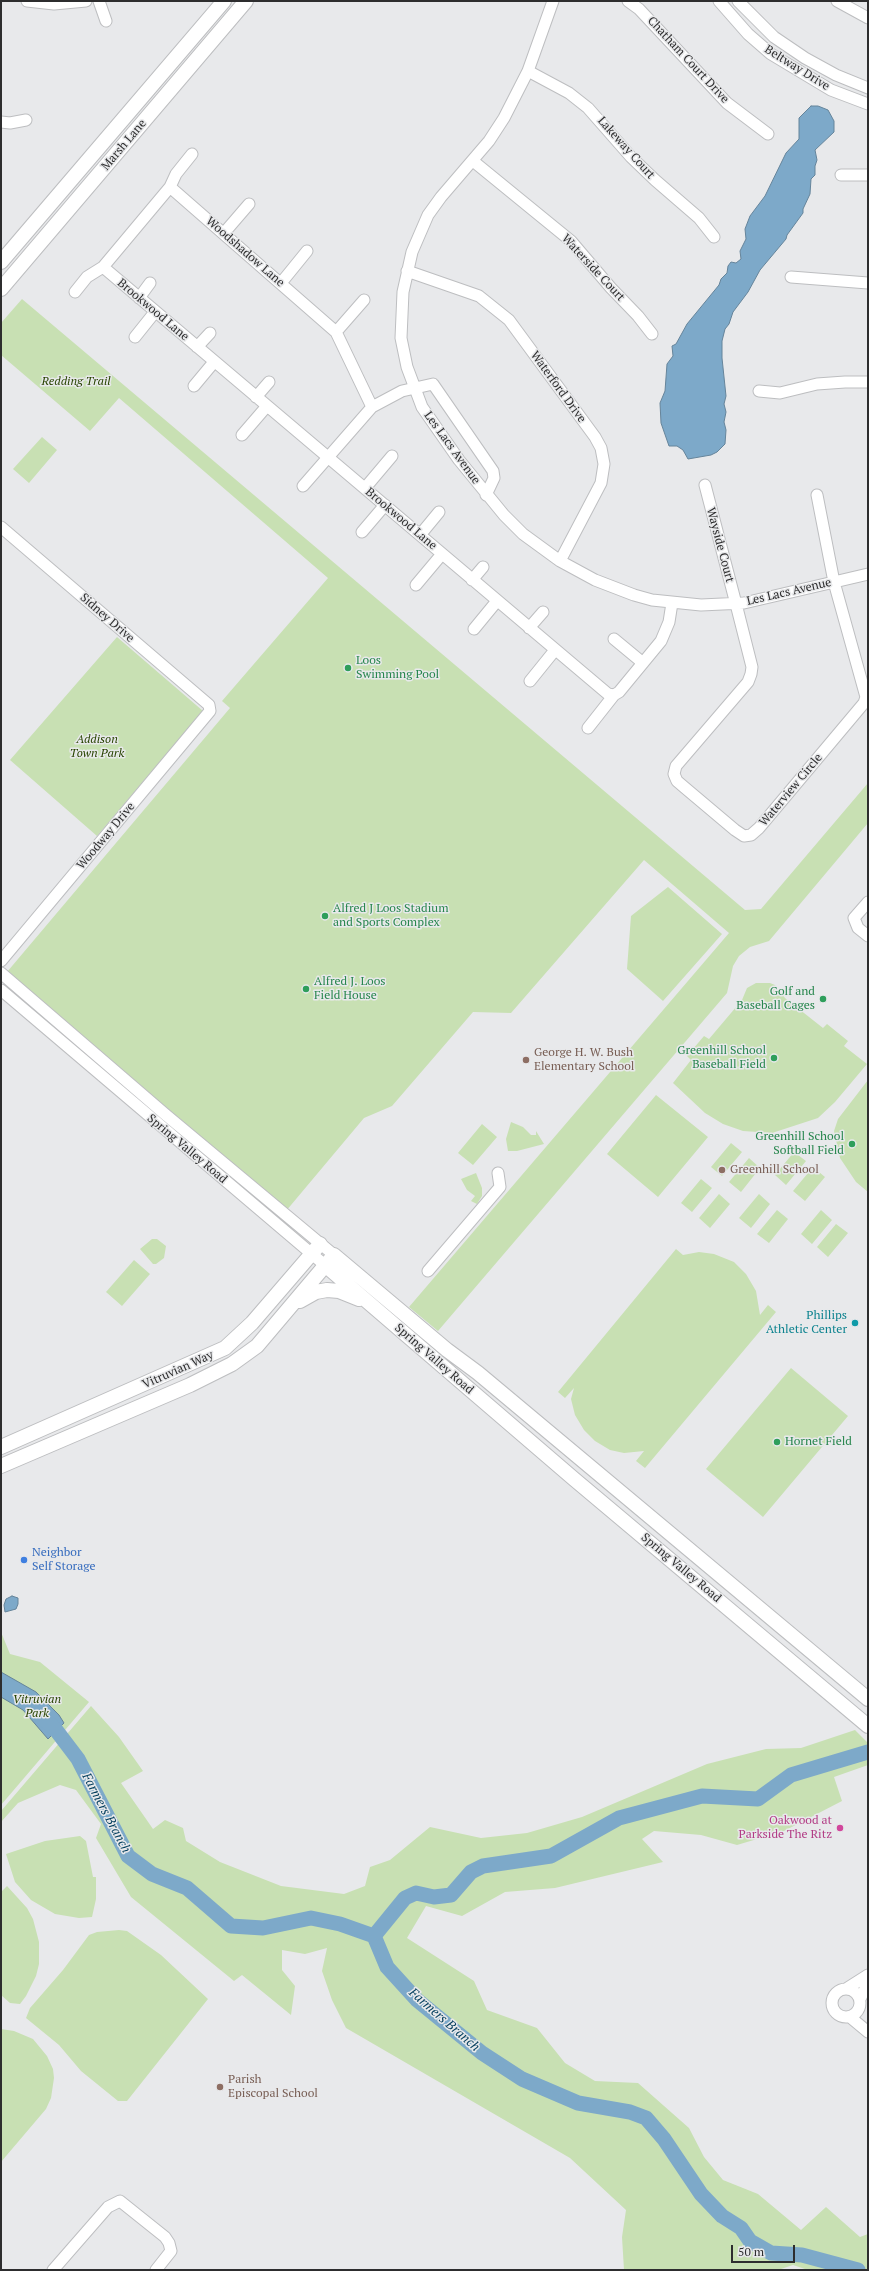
<!DOCTYPE html>
<style>
body{margin:0}
#map{position:relative;width:869px;height:2271px;overflow:hidden;background:#e8e9eb;font-family:"PT Serif",serif}
canvas{display:block}
.frame{position:absolute;inset:0;border:2px solid #2d2d2e;pointer-events:none}
.scale{position:absolute;left:731px;top:2245px;width:64px;height:18px;box-sizing:border-box;border:2px solid #2d2d2e;border-top:0;padding-left:5px;font-size:12px;line-height:14px;white-space:nowrap;color:#2d2d2e;-webkit-text-stroke:3px #e8e9eb;paint-order:stroke}
</style>
<div id="map">
<canvas width="869" height="2271"></canvas>
<div class="frame"></div>
<div class="scale">50 m</div>
</div>
<script>
const c = document.querySelector('canvas').getContext('2d');
c.lineJoin = 'round';
function paint(path, color) { c.fillStyle = color; c.fill(path, 'evenodd'); }
const poly = rows => new Path2D(rows.map(r => 'M' + r).join(''));
function stroke(path, color, width, dash) { c.strokeStyle = color; c.lineWidth = width; c.lineCap = dash ? 'butt' : 'round'; c.setLineDash(dash || []); c.stroke(path); }
function drawText(font, color, halo, rows, align = 'center') {
  c.font = font + ' "PT Serif",serif'; c.lineWidth = 3; c.setLineDash([]); c.textBaseline = 'middle'; c.strokeStyle = halo; c.fillStyle = color; for (const [text, x, y, turn = 0] of rows) {
    c.save(); c.translate(x, y); c.rotate((+turn || 0) * Math.PI / 180); c.textAlign = isNaN(turn) ? turn : align; if (halo) c.strokeText(text, 0, 0); c.fillText(text, 0, 0); c.restore();
  }
}
paint(poly([
 [22,299,745,910,761,909,868,783,868,823,769,941,750,947,739,956,733,966,727,993,438,1331,409,1307,729,933,644,860,511,1013,473,1012,392,1106,364,1118,286,1211,7,972,230,708,222,701,328,578,119,398,90,431,1,355,1,323],
 [42,437,57,450,29,483,13,469],
 [117,637,203,711,97,836,10,760],
 [668,887,722,934,663,1001,627,969,631,916],
 [756,983,770,983,775,985,785,998,823,1028,827,1024,848,1041,844,1046,867,1064,835,1102,818,1118,772,1133,743,1131,723,1124,705,1113,673,1083,691,1060,687,1056,704,1036,709,1039,742,1000,747,988],
 [868,1080,868,1192,856,1182,840,1158,834,1131,838,1119],
 [656,1095,708,1137,658,1197,607,1154],
 [511,1122,523,1127,531,1135,536,1135,536,1131,544,1144,517,1151,508,1151,506,1139],
 [482,1124,497,1137,473,1165,458,1153],
 [731,1143,742,1152,722,1176,711,1167],
 [794,1152,806,1161,786,1185,775,1175],
 [749,1158,760,1168,741,1192,729,1182],
 [813,1167,825,1177,805,1201,793,1191],
 [476,1173,482,1188,482,1196,477,1204,471,1201,475,1196,467,1190,461,1179],
 [701,1179,712,1188,692,1212,681,1203],
 [719,1194,730,1204,710,1228,699,1218],
 [759,1194,770,1204,751,1228,739,1218],
 [777,1210,788,1219,769,1243,757,1234],
 [821,1210,832,1220,812,1244,801,1234],
 [836,1224,848,1233,828,1257,817,1247],
 [152,1239,157,1239,166,1246,164,1258,156,1264,153,1264,140,1249],
 [676,1249,683,1255,699,1252,714,1254,734,1262,746,1274,756,1291,760,1315,768,1305,776,1312,645,1468,636,1461,644,1451,624,1453,610,1450,595,1441,584,1430,575,1415,571,1399,574,1388,565,1398,558,1392],
 [134,1260,150,1274,122,1306,106,1292],
 [791,1368,848,1416,763,1517,706,1469],
 [1,1632,10,1654,40,1662,89,1702,1,1805],
 [91,1706,119,1737,143,1771,121,1783,153,1829,165,1820,183,1828,186,1841,220,1862,281,1886,344,1894,365,1886,370,1867,390,1860,430,1827,481,1838,527,1833,582,1817,707,1764,766,1749,801,1748,855,1730,868,1743,868,1765,834,1777,842,1801,784,1831,737,1845,701,1835,654,1831,642,1839,663,1862,555,1888,505,1892,462,1916,426,1906,407,1938,474,1981,487,2010,537,2028,565,2063,595,2081,638,2083,689,2128,704,2157,723,2180,758,2194,801,2230,826,2207,860,2237,868,2234,868,2270,808,2270,793,2265,778,2270,624,2270,622,2237,626,2210,570,2158,346,2028,332,2000,322,1971,327,1948,305,1954,282,1950,282,1970,295,1986,291,2015,242,1975,234,1981,131,1897,96,1838,101,1824,76,1790,60,1785,18,1803,1,1822,1,1811],
 [80,1836,86,1841,93,1877,96,1877,96,1899,92,1917,79,1918,55,1914,31,1900,15,1882,6,1854,45,1841],
 [7,1886,27,1908,33,1919,39,1942,39,1964,36,1976,26,1996,20,2004,10,2003,1,1995,1,1892],
 [119,1930,127,1931,161,1955,208,1999,127,2101,118,2101,81,2071,59,2045,26,2018,30,2008,63,1970,89,1935,97,1932],
 [1,2029,14,2031,33,2039,47,2056,53,2069,54,2078,51,2098,46,2109,1,2162]
]), '#c8e0b3');
const water = poly([
 [811,106,818,106,828,110,834,121,834,132,815,150,817,160,815,166,815,175,811,179,810,194,803,209,803,213,787,235,786,239,760,270,748,292,733,312,729,324,725,329,722,341,722,358,726,396,724,404,726,412,724,422,726,430,725,444,717,452,711,455,688,459,683,450,677,446,669,446,661,423,660,403,665,391,667,364,673,356,672,346,676,344,687,324,719,285,721,279,727,273,728,266,731,262,736,263,741,259,740,251,746,239,745,229,750,216,765,196,786,153,799,139,799,118,811,106],
 [12,1596,18,1598,18,1604,16,1609,5,1612,4,1605,6,1599,12,1596],
 [1,1672,36,1692,59,1715,64,1723,48,1739,23,1710,1,1697,1,1672]
]);
paint(water, '#7da9c9');
stroke(water, '#65849a', 1);
stroke(poly([
 [41,1716,56,1730,78,1759,128,1856,152,1874,187,1888,231,1926,263,1928,311,1918,340,1924,374,1936,387,1967,417,2000,482,2053,522,2079,578,2103,630,2112,646,2118,664,2139,701,2194,722,2216,741,2228,750,2241,771,2253,802,2255,858,2270],
 [374,1936,405,1898,416,1893,434,1897,451,1895,471,1872,483,1866,551,1856,619,1818,702,1796,758,1799,791,1775,868,1752]
]), '#7da9c9', 15);
const minor = poly([
 [27,1,54,4,86,1],
 [99,1,106,21],
 [553,1,528,71,504,118,489,141,441,197,428,215,412,252,403,292,401,338,407,367,422,407,459,460,504,515,523,534,560,561,595,580,634,595,652,600,701,605,744,603,868,574],
 [628,1,639,9,727,103,768,134],
 [719,1,748,34,771,54,831,90,868,104],
 [738,1,774,37,805,58,836,75,868,88],
 [837,1,868,18],
 [528,71,569,93,588,108,631,157,655,180,699,218,714,237],
 [1,122,10,123,26,120],
 [473,161,571,241,611,288,638,316,652,334],
 [841,175,868,175],
 [170,187,336,332,372,407],
 [224,233,249,204],
 [103,267,608,694,614,695,619,692,661,641,669,622,672,603],
 [407,271,479,296,509,320,595,437,601,448,604,464,601,483,560,561],
 [791,277,868,283],
 [281,283,307,251],
 [75,292,87,277,103,267,170,187,176,174,192,154],
 [139,298,150,283],
 [336,332,364,300],
 [135,337,155,312],
 [197,347,210,333],
 [194,386,214,362],
 [759,391,780,393,817,384,845,382,868,382],
 [256,397,269,382],
 [242,435,267,406],
 [705,485,736,604,752,667,751,674,748,682,676,766,674,774,677,781,684,787,735,830,744,836,751,835,759,828,864,703,866,697,834,582,817,495],
 [303,486,372,407,402,391,433,384,493,471,494,478,486,495],
 [365,488,392,456],
 [1,527,209,705,210,711,1,961],
 [362,532,385,505],
 [420,535,439,512],
 [472,580,483,567],
 [416,585,442,554],
 [529,628,543,612],
 [474,629,497,601],
 [614,639,643,663],
 [530,681,555,650],
 [588,728,614,695],
 [868,902,854,918,858,928,868,936],
 [1,973,166,1115,334,1255],
 [1,990,326,1266],
 [428,1271,500,1187,498,1173],
 '832 2003a14 14 0 1 1 28 0a14 14 0 1 1-28 0Z',
 [846,1989,868,1975],
 [860,1999,868,1983],
 [850,2017,868,2032],
 [53,2270,108,2207,120,2201,165,2237,169,2243,171,2251,156,2270]
]);
const major = poly([
 [1,262,224,1],
 [1,289,246,1],
 [326,1266,574,1479,868,1726],
 [300,1301,316,1292,327,1290,339,1291,359,1299],
 [1,1447,225,1348,252,1323,320,1244],
 [1,1466,190,1385,232,1364,257,1346,334,1255,447,1350,478,1373,868,1699]
]);
stroke(minor, '#bdbec0', 13);
stroke(major, '#bdbec0', 16);
stroke(minor, '#fff', 11);
stroke(major, '#fff', 14);
for (const [x, y, r, color] of [
 [348,668,4,"#2e9e5b"],
 [325,916,4,"#2e9e5b"],
 [306,989,4,"#2e9e5b"],
 [823,999,4,"#2e9e5b"],
 [774,1058,4,"#2e9e5b"],
 [526,1060,4,"#8d6e63"],
 [852,1144,4,"#2e9e5b"],
 [722,1170,4,"#8d6e63"],
 [855,1323,4,"#0f9aa8"],
 [777,1442,4,"#2e9e5b"],
 [24,1560,4,"#3f7fe0"],
 [840,1828,4,"#d1479c"],
 [220,2087,4,"#8d6e63"]
]) { const dot = new Path2D(); dot.arc(x, y, r, 0, 2 * Math.PI); c.fillStyle = color; c.fill(dot); stroke(dot, '#e8e9eb', 1.5); }
drawText('12px', '#2d2d2e', '#e8e9eb', [
 ["Chatham Court Drive",688,60,47],
 ["Beltway Drive",797,68,32],
 ["Marsh Lane",124,145,-50],
 ["Lakeway Court",626,148,48],
 ["Woodshadow Lane",245,252,41],
 ["Waterside Court",593,268,47],
 ["Brookwood Lane",153,310,40],
 ["Waterford Drive",558,387,54],
 ["Les Lacs Avenue",452,448,54],
 ["Brookwood Lane",401,519,40],
 ["Wayside Court",720,545,75],
 ["Les Lacs Avenue",789,592,-13],
 ["Sidney Drive",107,618,41],
 ["Waterview Circle",791,790,-50],
 ["Woodway Drive",106,836,-50],
 ["Spring Valley Road",187,1149,40],
 ["Spring Valley Road",434,1359,41],
 ["Vitruvian Way",178,1370,-24],
 ["Spring Valley Road",681,1568,40]
]);
drawText('italic 12px', '#284400', '#e8e9eb', [
 ["Redding Trail",76,382],
 ["Addison",97,740],
 ["Town Park",97,754],
 ["Vitruvian",37,1700],
 ["Park",37,1714]
]);
drawText('12px', '#27864d', '#e8e9eb', [
 ["Loos",356,661],
 ["Swimming Pool",356,675],
 ["Alfred J Loos Stadium",333,909],
 ["and Sports Complex",333,923],
 ["Alfred J. Loos",314,982],
 ["Field House",314,996],
 ["Golf and",815,992,"right"],
 ["Baseball Cages",815,1006,"right"],
 ["Greenhill School",766,1051,"right"],
 ["Baseball Field",766,1065,"right"],
 ["Greenhill School",844,1137,"right"],
 ["Softball Field",844,1151,"right"],
 ["Hornet Field",785,1442]
], 'left');
drawText('12px', '#785e54', '#e8e9eb', [
 ["George H. W. Bush",534,1053],
 ["Elementary School",534,1067],
 ["Greenhill School",730,1170],
 ["Parish",228,2080],
 ["Episcopal School",228,2094]
], 'left');
drawText('12px', '#0d838f', '#e8e9eb', [
 ["Phillips",847,1316],
 ["Athletic Center",847,1330]
], 'right');
drawText('12px', '#366cbe', '#e8e9eb', [
 ["Neighbor",32,1553],
 ["Self Storage",32,1567]
], 'left');
drawText('12px', '#b23c85', '#e8e9eb', [
 ["Oakwood at",832,1821],
 ["Parkside The Ritz",832,1835]
], 'right');
drawText('italic 13px', '#023d5d', '#e8e9eb', [
 ["Farmers Branch",106,1813,62],
 ["Farmers Branch",444,2020,41]
]);
</script>
